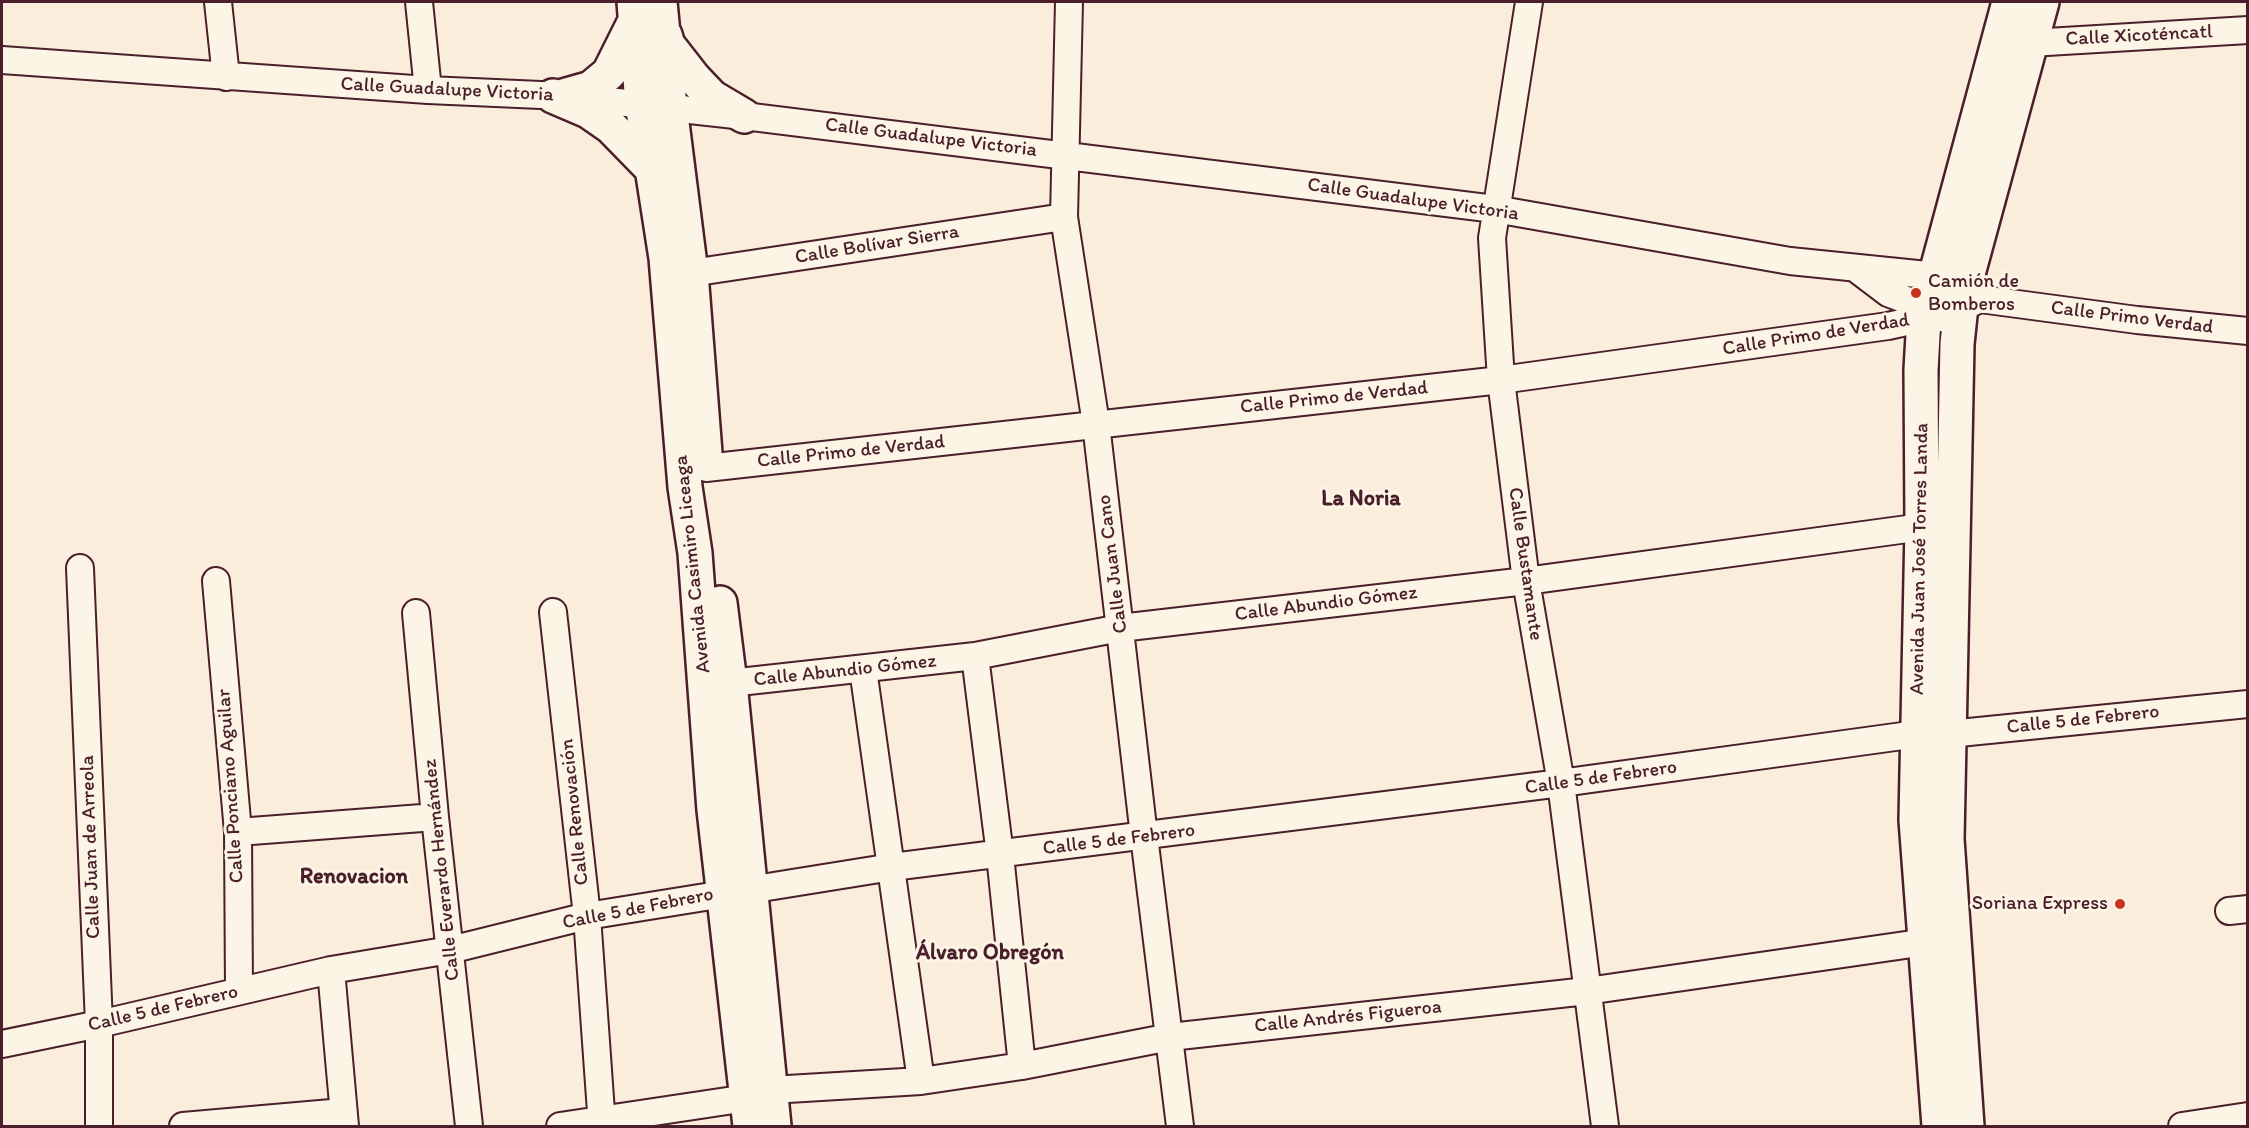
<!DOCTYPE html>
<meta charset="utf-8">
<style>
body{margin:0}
#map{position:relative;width:2249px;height:1128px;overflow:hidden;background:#fbeddc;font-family:Itim,sans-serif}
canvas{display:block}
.frame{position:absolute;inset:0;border:3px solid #4a1f2b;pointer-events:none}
</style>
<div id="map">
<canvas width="2249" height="1128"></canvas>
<div class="frame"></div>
</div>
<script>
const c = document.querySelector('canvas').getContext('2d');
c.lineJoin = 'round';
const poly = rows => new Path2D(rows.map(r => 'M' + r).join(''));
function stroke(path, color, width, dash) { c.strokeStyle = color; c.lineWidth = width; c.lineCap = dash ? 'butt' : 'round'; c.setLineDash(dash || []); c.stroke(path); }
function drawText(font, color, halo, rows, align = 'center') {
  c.font = font + ' Itim,sans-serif'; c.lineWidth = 6; c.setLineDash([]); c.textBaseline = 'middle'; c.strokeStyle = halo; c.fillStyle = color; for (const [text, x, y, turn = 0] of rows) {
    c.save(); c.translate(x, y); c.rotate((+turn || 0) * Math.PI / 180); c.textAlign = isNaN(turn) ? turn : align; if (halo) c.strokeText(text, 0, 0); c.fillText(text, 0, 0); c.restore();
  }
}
const minor = poly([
 [218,2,226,77],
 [419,2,428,90],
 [1069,2,1064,217,1096,424,1144,836,1180,1126],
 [1529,2,1492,238,1501,380,1526,581,1561,783,1605,1126],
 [2030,43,2248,30],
 [2,60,428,90,563,96,744,116,1495,209,1790,261,1937,276,1966,282,1980,299],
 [1855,268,1888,293,1927,308,1961,308,1980,299,2137,320,2248,331],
 [691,273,1064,217],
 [706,468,1501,380,1888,326,1924,318,1960,318],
 [80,568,99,1024,99,1126],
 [216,581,238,832,239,991],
 [553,612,587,916,602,1126],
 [416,613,435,817,469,1126],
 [975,656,1000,855,1022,1066],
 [863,669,921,1081],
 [730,683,975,656,1120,628,1526,581,1922,527],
 [238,832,435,817],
 [2229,911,2248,909],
 [331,970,345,1126],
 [2,1044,99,1024,331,970,450,950,587,916,892,867,1561,783,1917,734,1949,734,2248,704],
 [771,1090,921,1081,1022,1066,1170,1037,1587,991,1926,942],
 [183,1126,343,1112],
 [560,1126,747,1098],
 [2182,1126,2248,1116]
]);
const major = poly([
 [634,2,642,104,666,258,685,487,695,553,714,810,750,1126],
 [660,2,670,107,691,273,705,453],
 [665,35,668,45,693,77,712,97,744,116],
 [553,96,588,111,611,127,652,169],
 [563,96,591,88,609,73,635,21],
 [720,603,730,683,774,1126],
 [1939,1126,1916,820,1922,527,1921,370,1924,318,2009,2],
 [1967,1126,1947,839,1957,344,1962,296,2042,2]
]);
stroke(minor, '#4a1f2b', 30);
stroke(major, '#4a1f2b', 38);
stroke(minor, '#fcf5e5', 26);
stroke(major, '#fcf5e5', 33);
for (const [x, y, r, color] of [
 [1916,293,6,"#c8321e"],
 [2120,904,6,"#c8321e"]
]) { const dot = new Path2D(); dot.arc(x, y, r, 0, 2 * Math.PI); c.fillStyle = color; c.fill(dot); stroke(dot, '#fcf5e5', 2); }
drawText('20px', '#4a1f2b', '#fcf5e5', [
 ["Calle Xicoténcatl",2139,36,-3],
 ["Calle Guadalupe Victoria",447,90,3],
 ["Calle Guadalupe Victoria",931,138,7],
 ["Calle Guadalupe Victoria",1413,200,8],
 ["Calle Bolívar Sierra",877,245,-9],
 ["Calle Primo Verdad",2132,318,7],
 ["Calle Primo de Verdad",1816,335,-9],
 ["Calle Primo de Verdad",1334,398,-6],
 ["Calle Primo de Verdad",851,452,-6],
 ["Avenida Juan José Torres Landa",1920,559,-89],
 ["Avenida Casimiro Liceaga",693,564,-96],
 ["Calle Juan Cano",1113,564,-97],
 ["Calle Bustamante",1525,564,82],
 ["Calle Abundio Gómez",1326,604,-7],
 ["Calle Abundio Gómez",845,671,-6],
 ["Calle 5 de Febrero",2083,720,-6],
 ["Calle 5 de Febrero",1601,778,-8],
 ["Calle Ponciano Aguilar",231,786,-94],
 ["Calle Renovación",575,812,-96],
 ["Calle 5 de Febrero",1119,840,-7],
 ["Calle Juan de Arreola",91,847,-92],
 ["Calle Everardo Hernández",442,870,-96],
 ["Calle 5 de Febrero",638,909,-11],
 ["Calle 5 de Febrero",163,1009,-13],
 ["Calle Andrés Figueroa",1348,1017,-6]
]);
drawText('20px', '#4a1f2b', '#fcf5e5', [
 ["Camión de",1928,282],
 ["Bomberos",1928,305],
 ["Soriana Express",2108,904,"right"]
], 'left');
drawText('bold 22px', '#4a1f2b', '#fcf5e5', [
 ["La Noria",1361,499],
 ["Renovacion",354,877],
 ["Álvaro Obregón",990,953]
]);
</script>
